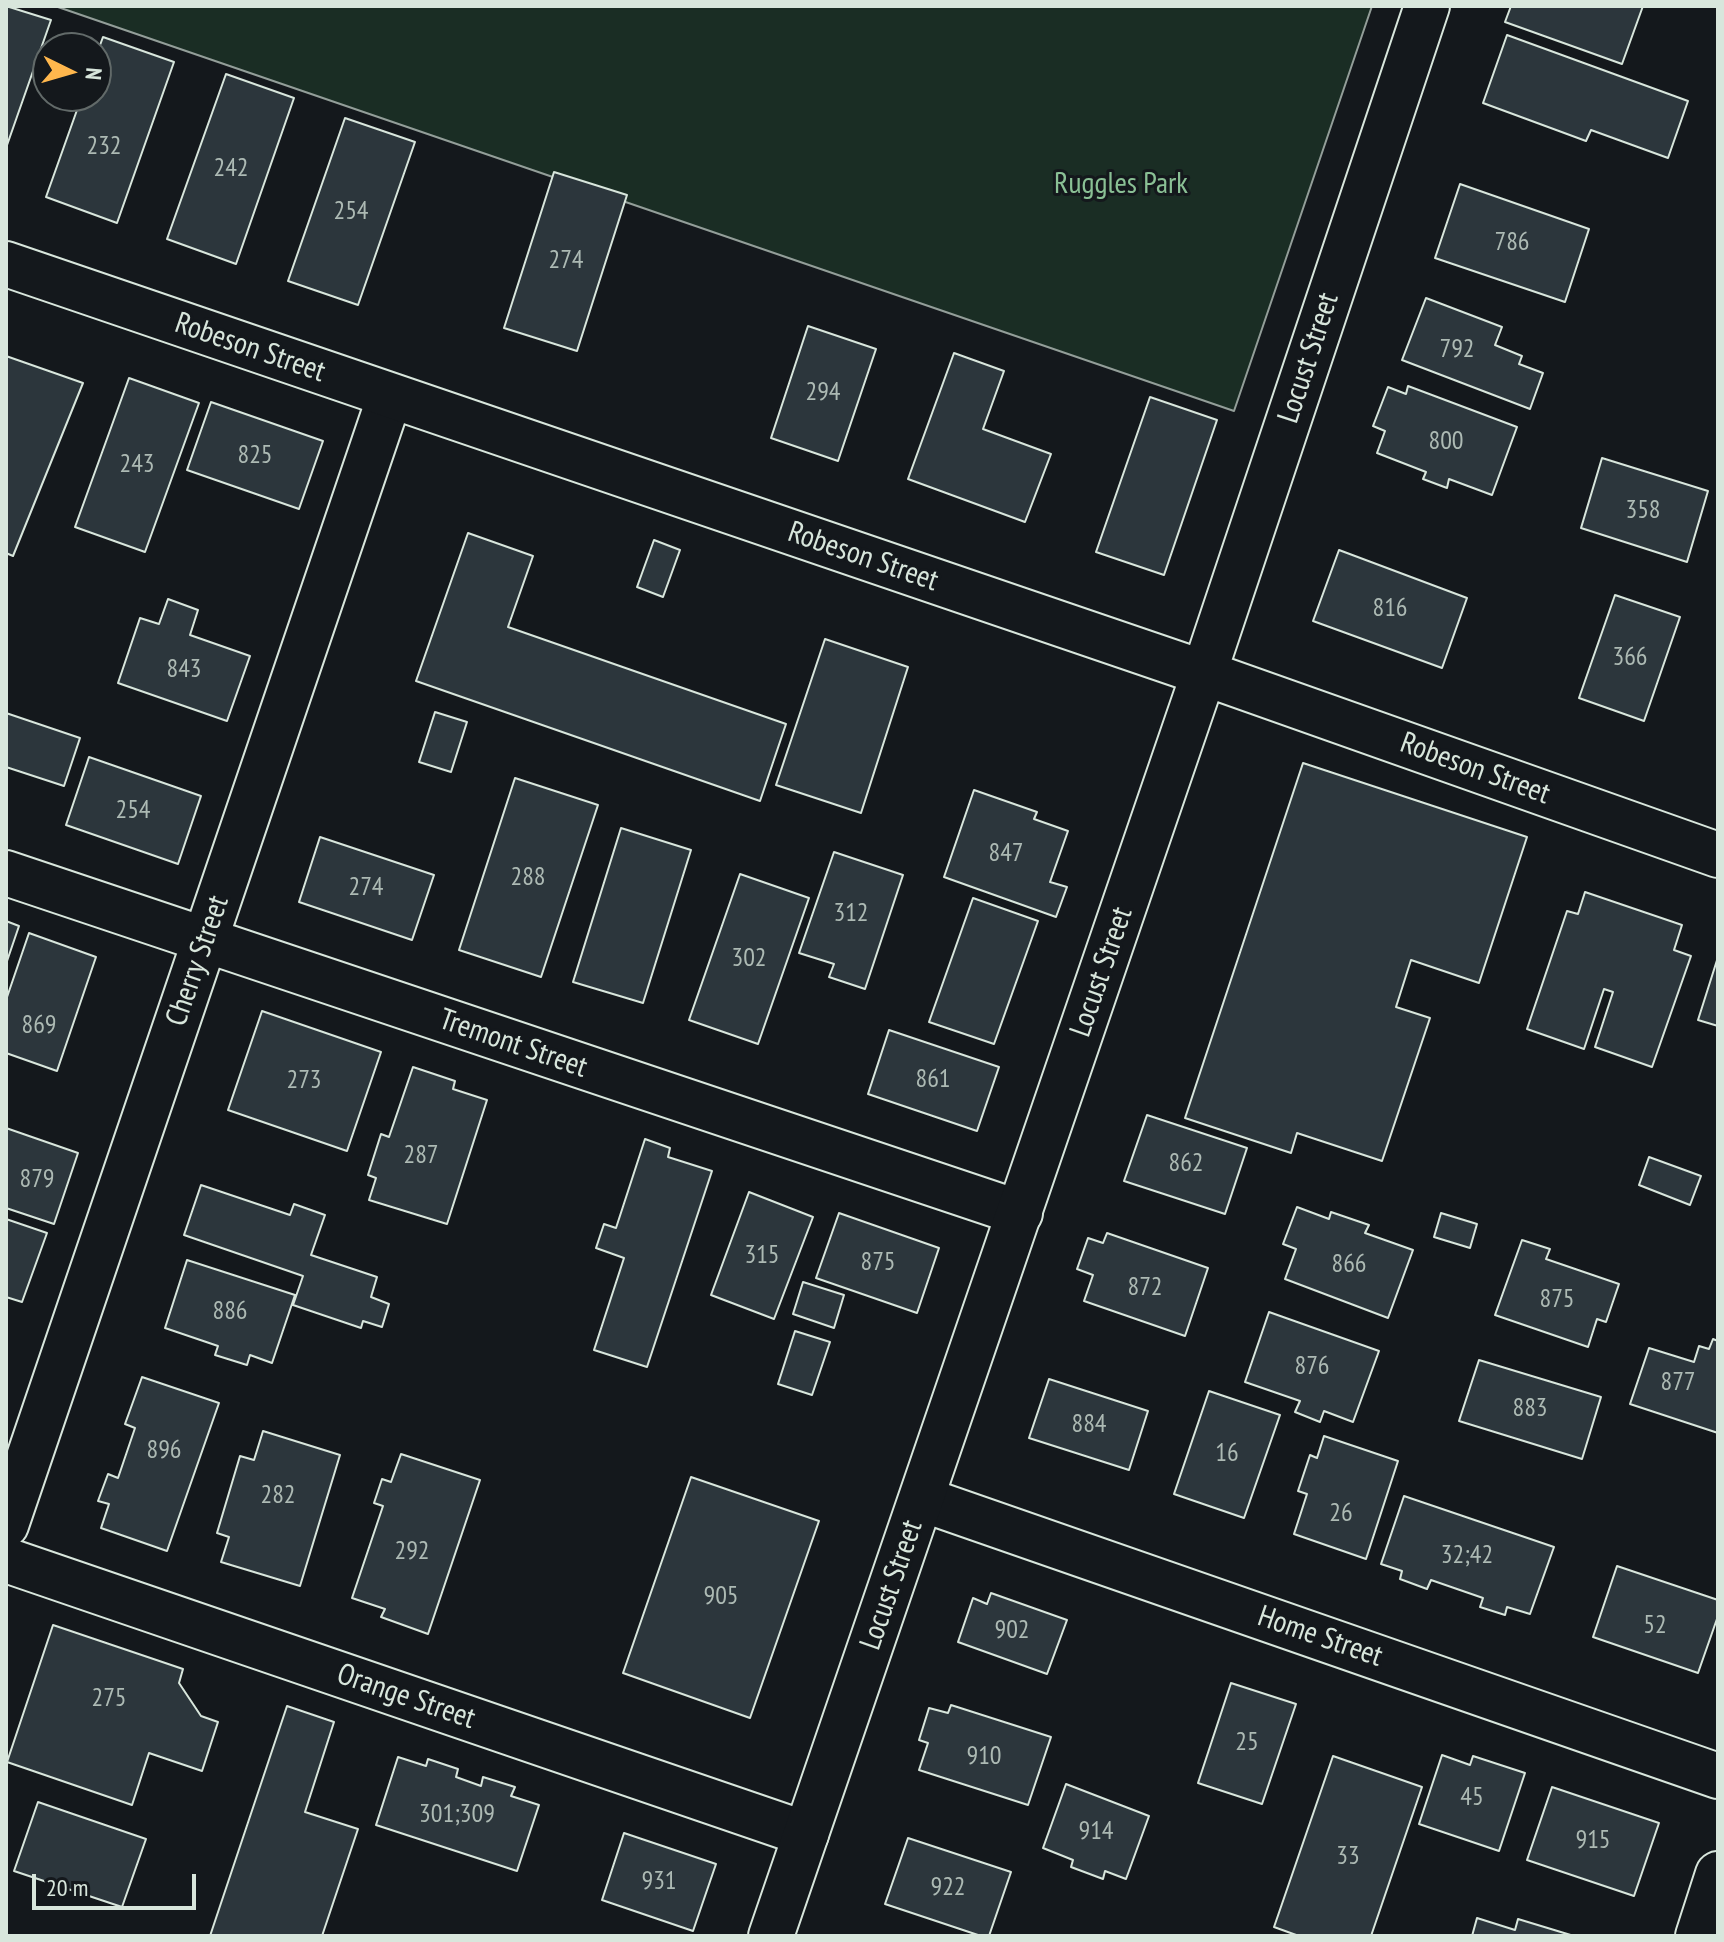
<!DOCTYPE html>
<style>
body{margin:0}
#map{position:relative;width:1724px;height:1942px;overflow:hidden;background:#14181c;font-family:"PT Sans Narrow",sans-serif}
canvas{display:block}
.frame{position:absolute;inset:0;border:8px solid #d8e6dc;pointer-events:none}
.north{position:absolute;left:32px;top:32px;width:80px;height:80px;box-sizing:border-box;background:#14181c;border:2px solid #626a69;border-radius:50%;rotate:95deg;font-size:22px;font-weight:700;line-height:32px;text-align:center;color:#d8e6dc}
.north::after{content:'';display:block;margin:auto;width:28px;height:36px;background:#ffb74d;clip-path:polygon(50% 0,100% 100%,50% 72%,0 100%)}
.scale{position:absolute;left:32px;top:1874px;width:164px;height:36px;box-sizing:border-box;border:4px solid #d8e6dc;border-top:0;padding-left:10px;font-size:24px;line-height:28px;white-space:nowrap;color:#d8e6dc;-webkit-text-stroke:6px #14181c;paint-order:stroke}
</style>
<div id="map">
<canvas width="1724" height="1942"></canvas>
<div class="frame"></div>
<div class="north">N</div>
<div class="scale">20 m</div>
</div>
<script>
const c = document.querySelector('canvas').getContext('2d');
c.lineJoin = 'round';
function paint(path, color) { c.fillStyle = color; c.fill(path, 'evenodd'); }
const poly = rows => new Path2D(rows.map(r => 'M' + r).join(''));
function stroke(path, color, width, dash) { c.strokeStyle = color; c.lineWidth = width; c.lineCap = dash ? 'butt' : 'round'; c.setLineDash(dash || []); c.stroke(path); }
function drawText(font, color, halo, rows, align = 'center') {
  c.font = font + ' "PT Sans Narrow",sans-serif'; c.lineWidth = 6; c.setLineDash([]); c.textBaseline = 'middle'; c.strokeStyle = halo; c.fillStyle = color; for (const [text, x, y, turn = 0] of rows) {
    c.save(); c.translate(x, y); c.rotate((+turn || 0) * Math.PI / 180); c.textAlign = isNaN(turn) ? turn : align; if (halo) c.strokeText(text, 0, 0); c.fillText(text, 0, 0); c.restore();
  }
}
const green = poly([
 [55,6,1372,6,1234,411,55,6]
]);
paint(green, '#1a2d24');
stroke(green, '#939e99', 2);
const building = poly([
 [6,6,51,20,6,148,6,6],
 [1511,6,1643,6,1622,64,1505,22,1511,6],
 [1507,35,1688,101,1668,158,1591,130,1586,141,1483,103,1507,35],
 [103,37,174,62,117,223,46,197,82,96,96,96,96,56,103,37],
 [226,74,294,98,236,264,167,239,226,74],
 [345,118,415,142,358,305,288,281,345,118],
 [554,172,627,195,577,351,504,328,554,172],
 [1460,184,1589,229,1565,302,1435,258,1460,184],
 [1426,298,1502,327,1495,345,1522,356,1519,364,1543,373,1530,409,1402,360,1426,298],
 [808,326,876,349,838,461,771,438,808,326],
 [954,353,1004,371,983,429,1051,454,1025,522,908,479,954,353],
 [6,356,83,383,13,556,6,553,6,356],
 [129,378,199,403,145,552,75,527,129,378],
 [1408,386,1517,427,1492,495,1449,479,1447,488,1423,479,1426,472,1377,453,1385,431,1373,426,1388,387,1406,394,1408,386],
 [1150,397,1217,420,1164,575,1096,552,1150,397],
 [211,402,323,441,299,509,187,470,211,402],
 [1602,458,1708,491,1687,562,1581,528,1602,458],
 [468,533,533,556,508,627,786,724,760,801,416,681,468,533],
 [654,540,680,550,663,597,637,587,654,540],
 [1339,550,1467,598,1442,668,1313,621,1339,550],
 [1615,595,1680,617,1644,721,1579,698,1615,595],
 [168,599,198,610,190,635,250,656,227,721,118,683,140,618,159,624,168,599],
 [825,639,908,667,861,813,776,785,825,639],
 [435,712,467,722,451,772,419,762,435,712],
 [6,713,80,738,64,786,6,767,6,713],
 [89,757,201,796,178,864,66,825,89,757],
 [1303,763,1527,837,1479,983,1411,960,1396,1007,1430,1018,1382,1161,1297,1133,1291,1153,1185,1118,1303,763],
 [515,778,598,805,541,977,459,950,515,778],
 [974,790,1037,812,1034,819,1068,831,1050,882,1067,887,1056,917,944,877,974,790],
 [621,828,691,850,643,1003,573,982,621,828],
 [320,837,434,875,412,940,299,902,320,837],
 [834,852,903,875,865,989,829,977,834,964,799,953,834,852],
 [740,874,809,898,758,1044,689,1020,740,874],
 [1585,892,1682,925,1674,950,1691,956,1652,1067,1595,1047,1613,992,1604,989,1584,1049,1527,1029,1567,911,1578,914,1585,892],
 [973,898,1038,921,994,1044,929,1022,973,898],
 [6,921,19,926,6,964,6,921],
 [29,933,96,957,57,1071,6,1053,6,1000,29,933],
 [1718,957,1718,1026,1698,1020,1718,957],
 [262,1011,381,1052,347,1151,228,1110,262,1011],
 [889,1030,999,1067,977,1131,868,1094,889,1030],
 [413,1067,455,1081,453,1089,487,1100,447,1224,369,1200,376,1178,368,1175,381,1134,389,1137,413,1067],
 [1147,1115,1247,1148,1225,1214,1124,1181,1147,1115],
 [6,1128,78,1153,54,1224,6,1208,6,1128],
 [645,1139,670,1148,668,1157,712,1171,647,1367,594,1350,624,1258,596,1248,604,1224,616,1228,645,1139],
 [1649,1157,1701,1176,1690,1205,1639,1185,1649,1157],
 [201,1185,290,1215,294,1204,325,1215,311,1255,377,1277,371,1297,389,1304,382,1327,363,1321,361,1328,293,1305,303,1276,184,1235,201,1185],
 [749,1192,813,1217,774,1319,711,1295,749,1192],
 [1297,1207,1329,1219,1331,1212,1369,1225,1365,1233,1413,1250,1388,1318,1285,1279,1296,1249,1283,1244,1297,1207],
 [839,1213,939,1248,917,1313,816,1278,839,1213],
 [1441,1213,1477,1224,1470,1248,1434,1237,1441,1213],
 [6,1219,47,1233,22,1302,6,1297,6,1219],
 [1107,1233,1208,1268,1185,1336,1084,1301,1093,1275,1077,1269,1088,1238,1103,1243,1107,1233],
 [1522,1240,1550,1249,1546,1259,1619,1284,1606,1322,1597,1319,1588,1347,1495,1315,1522,1240],
 [187,1260,295,1295,272,1363,250,1355,247,1365,215,1355,218,1346,165,1328,187,1260],
 [803,1282,844,1295,834,1328,793,1314,803,1282],
 [1269,1312,1379,1351,1353,1422,1324,1411,1320,1422,1295,1412,1300,1401,1245,1382,1269,1312],
 [795,1331,830,1342,812,1395,778,1384,795,1331],
 [1713,1339,1718,1341,1718,1433,1630,1404,1649,1348,1694,1362,1699,1346,1709,1349,1713,1339],
 [1479,1360,1601,1397,1582,1459,1459,1421,1479,1360],
 [142,1377,219,1403,167,1551,101,1528,109,1504,98,1501,108,1474,118,1478,135,1428,125,1424,142,1377],
 [1049,1379,1148,1411,1129,1470,1029,1438,1049,1379],
 [1209,1391,1280,1415,1244,1518,1174,1494,1209,1391],
 [263,1431,340,1455,300,1586,221,1562,229,1537,217,1533,240,1456,254,1460,263,1431],
 [1324,1436,1398,1461,1366,1559,1294,1534,1307,1494,1298,1491,1310,1455,1317,1458,1324,1436],
 [401,1454,480,1480,428,1634,381,1617,385,1609,352,1598,383,1506,374,1503,382,1479,391,1482,401,1454],
 [691,1477,819,1521,750,1718,623,1673,691,1477],
 [1404,1496,1554,1547,1530,1614,1507,1607,1505,1615,1480,1607,1483,1598,1431,1580,1427,1589,1400,1579,1402,1571,1381,1564,1404,1496],
 [1617,1566,1718,1600,1718,1616,1698,1673,1593,1637,1617,1566],
 [991,1593,1067,1620,1047,1674,958,1642,973,1598,987,1604,991,1593],
 [53,1625,183,1669,179,1683,201,1716,218,1722,202,1771,149,1753,132,1805,7,1762,53,1625],
 [1231,1683,1296,1704,1262,1804,1198,1783,1231,1683],
 [951,1705,1051,1737,1028,1805,919,1770,928,1743,919,1740,929,1708,948,1713,951,1705],
 [287,1706,334,1722,305,1812,358,1829,322,1936,210,1936,287,1706],
 [1442,1755,1470,1765,1473,1756,1525,1773,1499,1851,1419,1824,1442,1755],
 [1333,1756,1422,1787,1371,1936,1299,1936,1274,1927,1333,1756],
 [398,1757,426,1766,428,1759,458,1769,456,1777,481,1786,483,1777,515,1787,511,1796,539,1805,517,1871,376,1825,398,1757],
 [1066,1784,1149,1816,1126,1879,1105,1871,1103,1879,1071,1867,1073,1860,1043,1848,1066,1784],
 [1552,1787,1659,1823,1634,1896,1527,1860,1552,1787],
 [38,1802,146,1839,122,1907,14,1871,38,1802],
 [624,1833,716,1864,693,1931,602,1900,624,1833],
 [908,1838,1011,1872,989,1936,981,1936,885,1904,908,1838],
 [1477,1918,1515,1930,1518,1919,1574,1936,1472,1936,1477,1918]
]);
paint(building, '#2c363c');
stroke(building, '#d8e6dc', 2);
const street = poly([
 [6,873,1020,1213],
 [922,1499,1718,1776],
 [6,1525,390,396],
 [6,1560,806,1834],
 [1698,1936,1718,1874]
]);
const secondary = poly([
 [6,264,1204,673,1718,855],
 [771,1936,1204,673,1427,6]
]);
stroke(street, '#d8e6dc', 48);
stroke(secondary, '#d8e6dc', 48);
stroke(street, '#14181c', 44);
stroke(secondary, '#14181c', 44);
drawText('26px', '#adbab4', null, [
 ["232",104,147],
 ["242",231,169],
 ["254",351,212],
 ["786",1512,243],
 ["274",566,261],
 ["792",1457,350],
 ["294",823,393],
 ["800",1446,442],
 ["825",255,456],
 ["243",137,465],
 ["358",1643,511],
 ["816",1390,609],
 ["366",1630,658],
 ["843",184,670],
 ["254",133,811],
 ["847",1006,854],
 ["288",528,878],
 ["274",366,888],
 ["312",851,914],
 ["302",749,959],
 ["869",39,1026],
 ["861",933,1080],
 ["273",304,1081],
 ["287",421,1156],
 ["862",1186,1164],
 ["879",37,1180],
 ["315",762,1256],
 ["875",878,1263],
 ["866",1349,1265],
 ["872",1145,1288],
 ["875",1557,1300],
 ["886",230,1312],
 ["876",1312,1367],
 ["877",1678,1383],
 ["883",1530,1409],
 ["884",1089,1425],
 ["896",164,1451],
 ["16",1227,1454],
 ["282",278,1496],
 ["26",1341,1514],
 ["292",412,1552],
 ["32;42",1467,1556],
 ["905",721,1597],
 ["52",1655,1626],
 ["902",1012,1631],
 ["275",109,1699],
 ["25",1247,1743],
 ["910",984,1757],
 ["45",1472,1798],
 ["301;309",457,1815],
 ["914",1096,1832],
 ["915",1593,1841],
 ["33",1348,1857],
 ["931",659,1882],
 ["922",948,1888]
]);
drawText('30px', '#8ac095', '#14181c', [
 ["Ruggles Park",1121,184]
]);
drawText('30px', '#d8e6dc', '#14181c', [
 ["Robeson Street",250,348,19],
 ["Locust Street",1309,358,-72],
 ["Robeson Street",863,557,19],
 ["Robeson Street",1475,769,20],
 ["Cherry Street",198,961,-71],
 ["Locust Street",1102,972,-71],
 ["Tremont Street",513,1044,19],
 ["Locust Street",892,1585,-71],
 ["Home Street",1320,1637,19],
 ["Orange Street",406,1697,19]
]);
</script>
